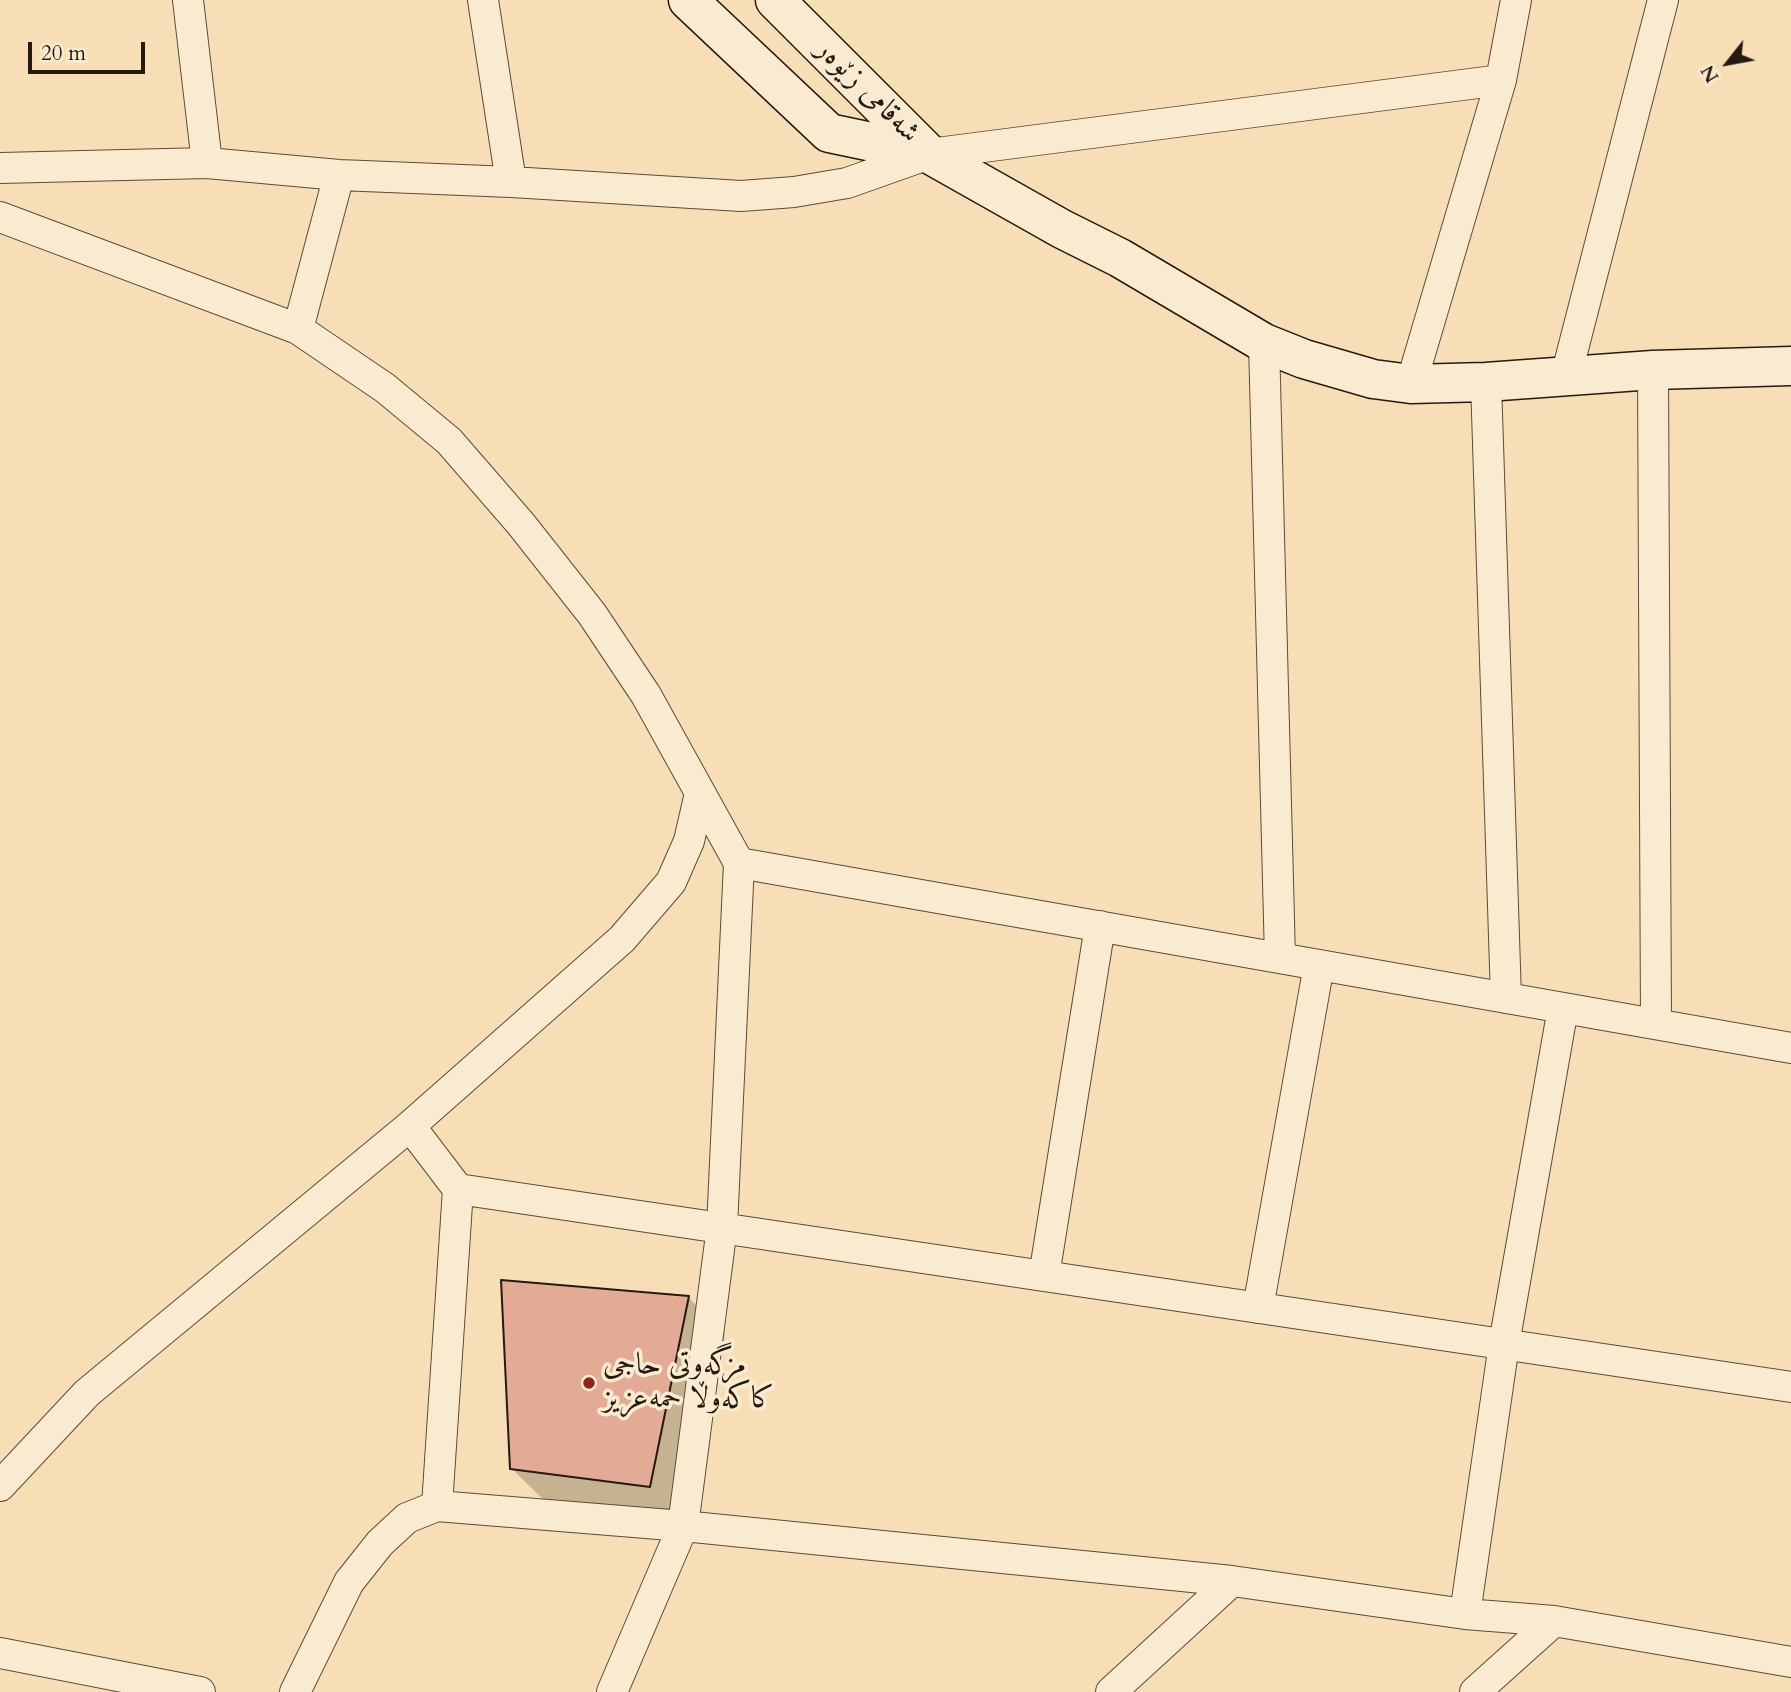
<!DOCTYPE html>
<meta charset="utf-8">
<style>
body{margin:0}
#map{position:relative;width:1791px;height:1692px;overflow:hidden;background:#f8deb6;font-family:Cardo,serif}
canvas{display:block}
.north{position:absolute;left:1693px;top:28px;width:70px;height:70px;-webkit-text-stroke:5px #faead0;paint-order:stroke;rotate:239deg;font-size:19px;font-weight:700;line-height:28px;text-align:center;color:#251a10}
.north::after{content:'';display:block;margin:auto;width:24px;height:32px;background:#251a10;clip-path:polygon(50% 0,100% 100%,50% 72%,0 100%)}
.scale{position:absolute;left:28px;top:42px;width:117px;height:32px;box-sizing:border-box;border:4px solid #251a10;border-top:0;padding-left:9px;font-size:21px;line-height:24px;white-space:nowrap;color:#251a10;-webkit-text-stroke:5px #faead0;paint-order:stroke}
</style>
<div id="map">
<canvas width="1791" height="1692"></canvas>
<div class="north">N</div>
<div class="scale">20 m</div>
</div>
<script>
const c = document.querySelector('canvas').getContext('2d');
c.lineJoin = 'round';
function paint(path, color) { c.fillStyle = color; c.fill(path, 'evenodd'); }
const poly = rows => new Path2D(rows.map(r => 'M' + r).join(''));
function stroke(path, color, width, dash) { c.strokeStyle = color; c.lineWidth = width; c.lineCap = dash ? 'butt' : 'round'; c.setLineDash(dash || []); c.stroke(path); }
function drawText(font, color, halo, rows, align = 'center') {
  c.font = font + ' Cardo,Amiri,serif'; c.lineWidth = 7; c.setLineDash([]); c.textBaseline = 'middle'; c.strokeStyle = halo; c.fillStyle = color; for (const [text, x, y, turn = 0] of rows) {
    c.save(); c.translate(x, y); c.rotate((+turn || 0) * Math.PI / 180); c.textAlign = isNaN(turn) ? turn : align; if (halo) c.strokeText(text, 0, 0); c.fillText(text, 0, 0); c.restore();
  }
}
paint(poly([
 [688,1297,725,1334,686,1523,549,1505,512,1469]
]), '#0003');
const building = poly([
 [501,1280,689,1296,650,1487,510,1469,501,1280]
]);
paint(building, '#e3aa95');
stroke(building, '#251a10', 2);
const street = poly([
 [188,0,207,163],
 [483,0,511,182],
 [0,168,207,163,339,175,511,182,741,196,794,192,847,183,929,154,1501,80],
 [0,217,298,329,385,388,449,441,521,524,592,614,646,695,739,863,722,1227,683,1526,612,1692],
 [298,329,339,175],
 [1264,343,1280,958],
 [1653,370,1656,1024],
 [1566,376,1663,0],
 [1486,382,1506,998],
 [1411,384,1501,80,1516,0],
 [739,863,1791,1048],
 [410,1126,458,1189,437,1506],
 [458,1189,1791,1387],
 [1044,1276,1100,926],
 [1258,1308,1319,965],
 [0,1486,87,1393,410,1126,622,939,671,882,689,841,700,793],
 [1465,1614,1504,1344,1563,1008],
 [0,1653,200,1692],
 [295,1692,349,1582,380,1543,407,1518,437,1506,683,1526,1232,1581,1465,1614,1554,1621,1791,1662],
 [1111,1692,1232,1581],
 [1475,1692,1554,1621]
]);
const secondary = poly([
 [688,0,829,133,929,154],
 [775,0,929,154,1062,229,1120,258,1264,343,1304,359,1373,379,1411,384,1486,382,1653,370,1791,366]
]);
stroke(street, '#5a4b3a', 32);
stroke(secondary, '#251a10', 41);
stroke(street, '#faead0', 30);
stroke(secondary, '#faead0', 38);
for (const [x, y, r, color] of [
 [589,1383,7,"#8f2418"]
]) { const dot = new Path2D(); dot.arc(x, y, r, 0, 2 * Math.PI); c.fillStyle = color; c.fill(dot); stroke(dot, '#faead0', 2.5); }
drawText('30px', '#251a10', '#faead0', [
 ["شەقامی زێوەر",867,92,45]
]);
drawText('30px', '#251a10', '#faead0', [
 ["مزگەوتی حاجی",603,1366],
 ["کاکەوڵا حمەعزیز",603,1400]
], 'left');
</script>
